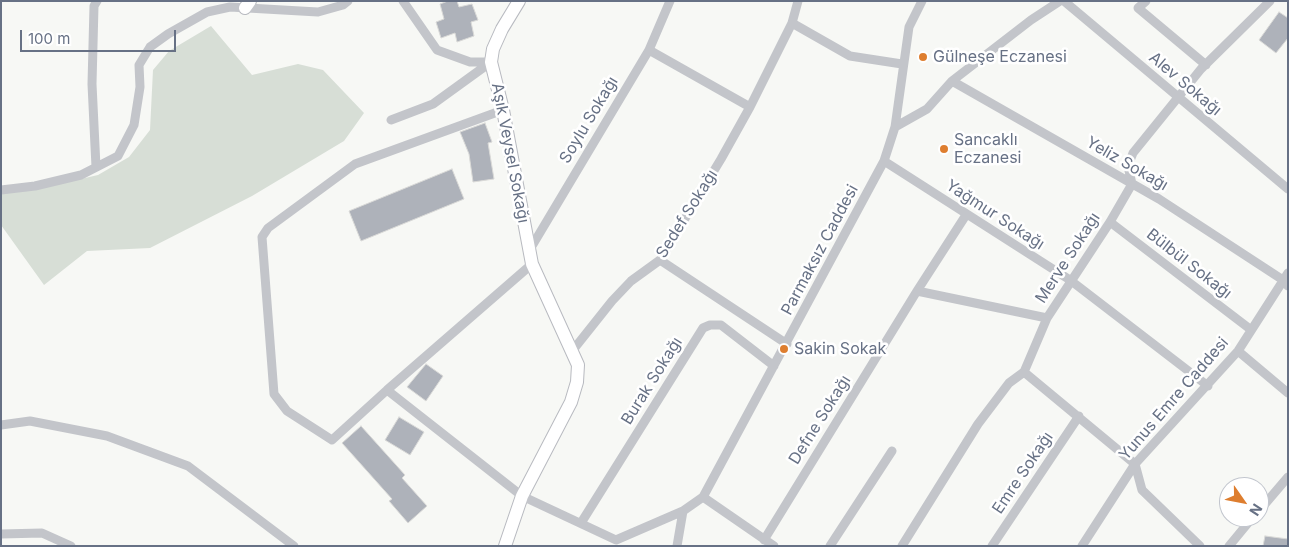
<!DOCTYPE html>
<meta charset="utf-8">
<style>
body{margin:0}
#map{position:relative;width:1289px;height:547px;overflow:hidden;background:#f7f8f5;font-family:Inter,sans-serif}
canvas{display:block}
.frame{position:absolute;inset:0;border:2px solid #677185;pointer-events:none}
.north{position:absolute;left:1219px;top:477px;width:50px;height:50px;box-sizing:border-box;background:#fff;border:1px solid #c2c6ce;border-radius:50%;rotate:123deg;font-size:14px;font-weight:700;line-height:20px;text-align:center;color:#677185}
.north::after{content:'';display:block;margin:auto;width:18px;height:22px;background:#de7e2f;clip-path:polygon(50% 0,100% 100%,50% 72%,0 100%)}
.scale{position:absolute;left:20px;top:30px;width:156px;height:22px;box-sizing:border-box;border:2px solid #677185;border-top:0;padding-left:6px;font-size:15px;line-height:18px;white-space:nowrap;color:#677185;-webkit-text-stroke:4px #fff;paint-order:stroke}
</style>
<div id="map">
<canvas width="1289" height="547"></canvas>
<div class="frame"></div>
<div class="north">N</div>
<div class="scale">100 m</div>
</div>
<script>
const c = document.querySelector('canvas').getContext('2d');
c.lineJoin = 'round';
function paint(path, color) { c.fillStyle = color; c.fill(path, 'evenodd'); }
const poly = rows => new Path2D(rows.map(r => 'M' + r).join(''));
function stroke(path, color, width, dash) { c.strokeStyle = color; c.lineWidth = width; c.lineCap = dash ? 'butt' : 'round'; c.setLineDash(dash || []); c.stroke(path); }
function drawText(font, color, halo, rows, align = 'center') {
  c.font = font + ' Inter,sans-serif'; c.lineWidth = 5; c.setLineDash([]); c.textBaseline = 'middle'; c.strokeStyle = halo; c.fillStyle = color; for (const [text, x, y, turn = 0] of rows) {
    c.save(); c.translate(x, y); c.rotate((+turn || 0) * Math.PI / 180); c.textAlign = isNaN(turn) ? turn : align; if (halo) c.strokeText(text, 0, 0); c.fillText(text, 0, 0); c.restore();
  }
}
paint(poly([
 [211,26,252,75,298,64,323,70,364,113,344,141,252,196,150,248,87,251,44,285,1,225,1,194,46,187,98,175,129,157,150,130,153,70,169,51]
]), '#d7ded6');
const building = poly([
 [448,1,457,1,459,7,472,4,478,20,471,22,474,36,457,42,455,33,441,38,436,22,444,19,440,4,448,1],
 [1279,12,1288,18,1288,38,1276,53,1259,40,1279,12],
 [485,123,492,142,488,143,494,179,473,182,469,154,460,132,485,123],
 [452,169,464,199,361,241,349,211,452,169],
 [426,364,443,376,426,401,407,387,426,364],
 [399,417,424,432,410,455,385,440,399,417],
 [361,426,405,475,402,478,427,506,408,523,389,501,392,499,342,443,361,426],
 [1265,536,1288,539,1288,546,1263,546,1265,536]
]);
paint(building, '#aeb2ba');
stroke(building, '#d9d9d7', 1);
const secondary = poly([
 [245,8,250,1],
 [505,546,522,496,571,402,577,382,578,365,532,264,503,110,491,62,493,49,502,29,519,1]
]);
stroke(secondary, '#b8bac0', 14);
stroke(poly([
 [403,1,437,50,470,62,491,62],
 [1064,1,1288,189],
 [1146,1,1138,8,1206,65],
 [792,23,850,56,902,64],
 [649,50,750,107],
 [952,81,1159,199,1283,280,1288,286],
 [503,110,355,164,268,228,262,237,274,394,287,411,332,440,387,390,522,496,616,540,683,511,703,497,884,161,895,127,909,27,922,1],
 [391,120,433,104,491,62],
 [895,127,927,109,952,81,1031,20,1060,1],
 [884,161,1070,280,1208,386],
 [96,167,92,84,94,6,97,1],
 [1,190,35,186,81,175,118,156,134,125,140,87,139,65,150,47,168,34,207,12,230,7,318,12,343,5,348,1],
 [1110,222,1250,329],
 [529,251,649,50,670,1],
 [660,260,787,344],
 [917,291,1047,318],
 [573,350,612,301,631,281,660,260,721,159,750,107,792,23,798,1],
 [1238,351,1288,393],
 [1024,372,1135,464,1142,490,1200,546],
 [387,390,532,264],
 [1,425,30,421,107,436,188,466,294,546],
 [703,497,774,546],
 [1259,511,1288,477],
 [581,523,703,328,710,325,721,325,774,366],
 [1,534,42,533,71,546],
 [764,540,917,291,966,215],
 [677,546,683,511],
 [830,546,892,451],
 [902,546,978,424,1009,383,1024,372,1047,318,1110,222,1132,184,1128,166,1133,153,1201,69,1270,1],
 [992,546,1079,416],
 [1082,546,1135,464,1238,351,1288,273],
 [1229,546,1253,517]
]), '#c3c5ca', 9);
stroke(secondary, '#fff', 12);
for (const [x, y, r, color] of [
 [923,57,5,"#de7e2f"],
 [944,149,5,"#de7e2f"],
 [784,349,5,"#de7e2f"]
]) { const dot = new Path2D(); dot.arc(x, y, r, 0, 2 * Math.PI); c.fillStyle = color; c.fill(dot); stroke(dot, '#fff', 2); }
drawText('16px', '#677185', '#fff', [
 ["Gülneşe Eczanesi",933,57],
 ["Sancaklı",954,140],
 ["Eczanesi",954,158],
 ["Sakin Sokak",794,349]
], 'left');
drawText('16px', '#677185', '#fff', [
 ["Alev Sokağı",1185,84,40],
 ["Soylu Sokağı",589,120,-59],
 ["Aşık Veysel Sokağı",510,153,79],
 ["Yeliz Sokağı",1127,164,30],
 ["Sedef Sokağı",687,214,-58],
 ["Yağmur Sokağı",995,215,33],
 ["Parmaksız Caddesi",820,250,-62],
 ["Merve Sokağı",1068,258,-57],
 ["Bülbül Sokağı",1189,264,38],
 ["Burak Sokağı",652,381,-58],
 ["Yunus Emre Caddesi",1174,399,-49],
 ["Defne Sokağı",820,420,-58],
 ["Emre Sokağı",1023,473,-56]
]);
</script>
